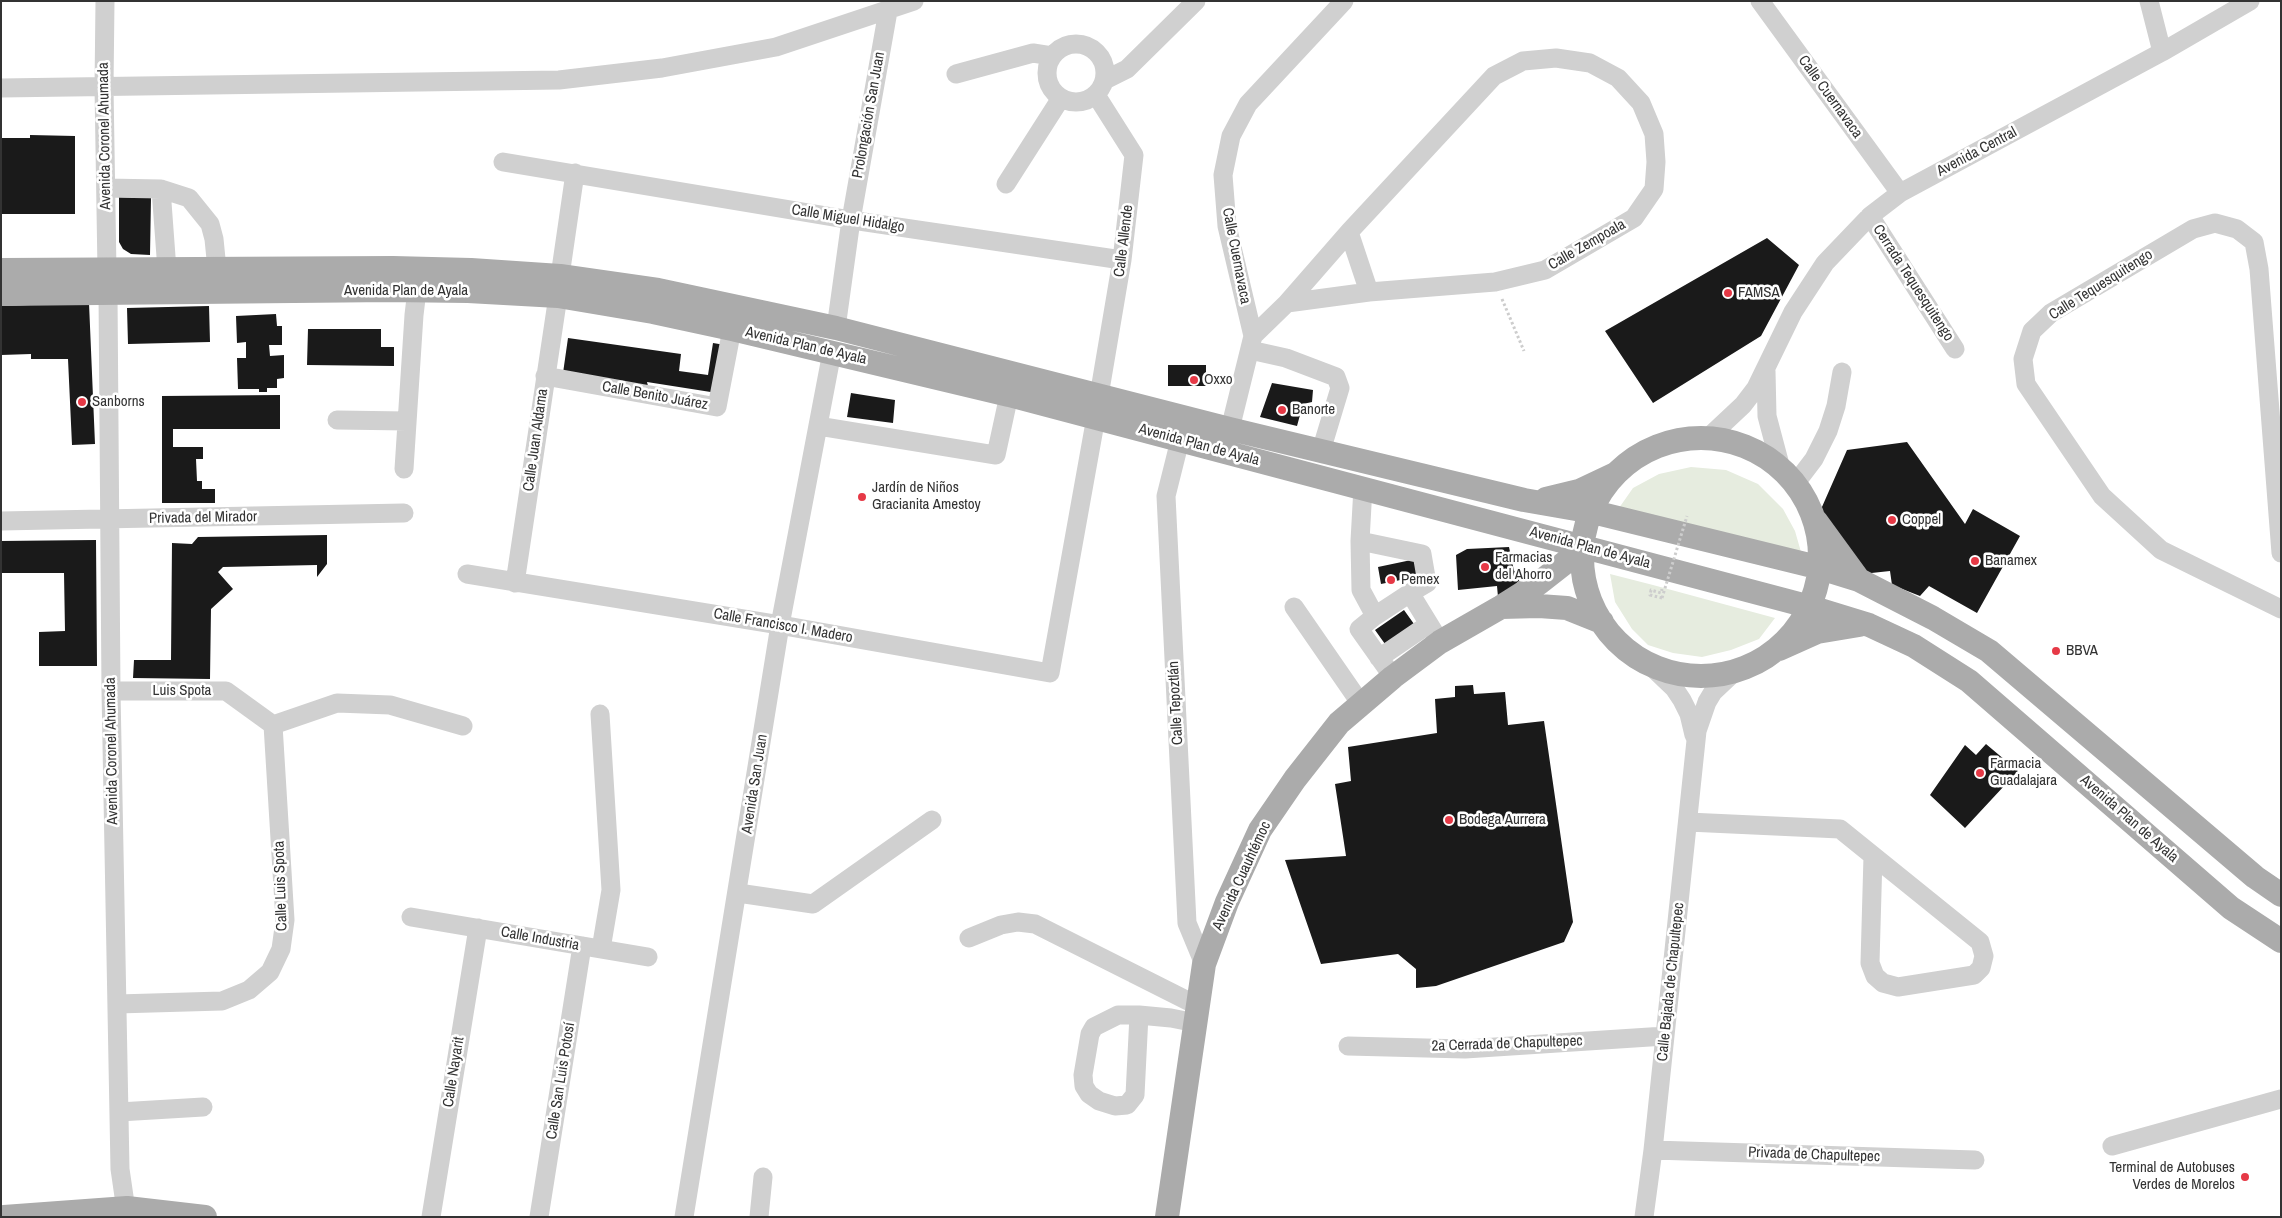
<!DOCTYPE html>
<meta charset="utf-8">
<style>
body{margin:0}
#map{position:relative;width:2282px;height:1218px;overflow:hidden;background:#fff;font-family:"Archivo Narrow",sans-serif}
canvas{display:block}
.frame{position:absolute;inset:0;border:2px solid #333;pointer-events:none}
</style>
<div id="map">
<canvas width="2282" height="1218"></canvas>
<div class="frame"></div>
</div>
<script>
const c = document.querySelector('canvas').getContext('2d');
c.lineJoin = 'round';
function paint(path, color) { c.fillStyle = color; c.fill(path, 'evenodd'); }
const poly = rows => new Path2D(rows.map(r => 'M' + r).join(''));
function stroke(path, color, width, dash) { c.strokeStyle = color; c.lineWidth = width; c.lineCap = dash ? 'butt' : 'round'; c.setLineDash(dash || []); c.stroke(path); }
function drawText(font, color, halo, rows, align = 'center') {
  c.font = font + ' "Archivo Narrow",sans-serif'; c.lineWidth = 5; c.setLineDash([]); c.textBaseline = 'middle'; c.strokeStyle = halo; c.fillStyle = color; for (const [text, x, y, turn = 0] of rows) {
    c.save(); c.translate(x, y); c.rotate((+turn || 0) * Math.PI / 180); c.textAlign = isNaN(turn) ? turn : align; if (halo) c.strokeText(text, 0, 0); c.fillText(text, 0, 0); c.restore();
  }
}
paint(poly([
 [1691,467,1726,470,1758,484,1783,509,1795,531,1801,552,1619,508,1633,488,1659,474],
 [1610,574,1653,585,1775,618,1759,639,1731,650,1702,657,1673,653,1648,645,1632,629,1615,602]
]), '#e6ecdf');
paint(poly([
 [30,135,75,136,75,214,1,214,1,138,30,138],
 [119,197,151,198,150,255,131,254,123,249,119,242],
 [1767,238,1799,265,1761,336,1653,403,1605,331],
 [89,303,95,444,72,445,68,359,31,359,31,354,1,355,1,306],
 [209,306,210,342,128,344,127,308],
 [276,314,277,326,282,326,282,345,269,345,270,356,284,355,284,378,277,379,277,388,267,388,267,392,259,392,259,389,238,389,237,358,246,358,246,342,237,343,236,316],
 [308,329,381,329,381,347,394,347,394,366,307,365],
 [568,338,681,354,679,371,708,375,713,343,725,345,717,393,647,382,648,386,563,373],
 [1168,365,1206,365,1206,386,1168,386],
 [1272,383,1313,390,1312,402,1303,404,1297,426,1260,417],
 [851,393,895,400,893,423,847,417],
 [280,395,280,429,173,429,173,447,203,447,203,459,196,459,197,481,202,481,202,489,215,489,215,503,162,503,162,396],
 [1907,442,1965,524,1973,509,2020,536,1977,613,1929,586,1920,596,1892,585,1890,571,1862,574,1818,516,1847,450],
 [327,535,327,564,317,577,317,565,223,567,218,572,233,589,211,609,210,679,133,678,134,660,171,660,172,543,192,544,198,537],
 [96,540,97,666,39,666,39,632,65,631,64,573,1,573,1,541],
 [1509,547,1514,571,1521,570,1519,581,1507,592,1498,597,1497,586,1458,590,1456,555,1467,549],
 [1416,559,1420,576,1381,584,1378,567],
 [1404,610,1414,624,1385,644,1375,630],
 [1473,685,1474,694,1505,692,1508,725,1544,721,1573,922,1564,942,1436,986,1416,988,1416,969,1398,954,1321,964,1285,860,1346,856,1335,784,1351,781,1348,747,1437,733,1435,699,1455,697,1455,686],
 [1986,744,2018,771,1965,828,1930,795,1965,745,1976,755]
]), '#1a1a1a');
stroke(poly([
 [1502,299,1524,351],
 [1662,598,1650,595,1651,590,1661,593,1662,589]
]), '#cdcdcd', 3, [2.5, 2.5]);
stroke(poly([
 [105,1,104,87,107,271],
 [1760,1,1900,193],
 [2149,1,2162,52],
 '1047 73a29 29 0 1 1 58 0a29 29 0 1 1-58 0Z',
 [956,74,1033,53,1052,56],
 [1105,80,1127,69,1196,1],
 [1,88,559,80,662,68,776,47,914,1],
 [1096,95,1134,155,1122,260,1099,396],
 [503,162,851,220,1122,260],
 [1006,184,1061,98],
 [106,188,161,189,189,198,210,224,214,239,217,269],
 [161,189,167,270],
 [1870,216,1955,349],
 [1349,232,1369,292],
 [560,276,575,173],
 [108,293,111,691,120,1169,127,1217],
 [836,328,851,220,888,11],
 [1253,336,1287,303,1369,292,1495,282,1545,270,1634,218,1654,189,1656,162,1654,134,1641,103,1618,78,1590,63,1556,58,1523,61,1494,76,1349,232,1287,303],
 [1250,350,1286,358,1336,377,1340,388,1321,451],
 [1766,371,1767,416,1780,465],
 [545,376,717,407,732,329],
 [337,420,407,421],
 [819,426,996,455,1009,395],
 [1230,429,1253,336,1227,226,1223,175,1231,136,1248,104,1344,1],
 [1711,435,1743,405,1756,388,1793,312,1825,263,1870,216,1900,193,2162,52,2250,1],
 [1180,440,1166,496,1187,923,1204,964],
 [404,469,414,315,417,290],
 [1795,484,1814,459,1828,431,1836,406,1842,372],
 [1363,487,1360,541,1422,554,1427,583,1410,593],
 [1,521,404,513],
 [1360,541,1361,590,1375,616,1359,629,1393,677],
 [2281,553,2259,269,2254,242,2237,229,2215,223,2193,229,2051,313,2032,331,2023,359,2026,384,2102,496,2161,550,2281,609],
 [467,574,780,625,1050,673,1096,417],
 [515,583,558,296],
 [1294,607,1361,704],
 [1375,616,1410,593,1429,624],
 [1379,658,1429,624,1440,642],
 [1653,668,1674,688,1682,700,1689,714,1694,735],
 [111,691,226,691,273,725],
 [600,714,611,890,601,949],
 [273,725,337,703,390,705,463,726],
 [1688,822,1840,829,1980,942,1984,956,1981,968,1974,975,1898,987,1883,983,1875,976,1870,963,1873,856],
 [738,893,813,904,932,820],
 [411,917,648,957],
 [969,938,1001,925,1018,922,1035,924,1198,1006],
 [117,1004,222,1001,249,990,270,972,281,949,285,920,273,725],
 [1139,1015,1135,1095,1127,1105,1115,1106,1099,1101,1089,1094,1084,1086,1083,1075,1090,1034,1094,1027,1118,1015,1139,1015,1171,1018,1196,1023],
 [1348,1046,1465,1049,1665,1036],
 [119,1112,203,1107],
 [2112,1146,2281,1099],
 [1653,1150,1975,1160],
 [431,1217,478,928],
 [539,1217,582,946],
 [684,1217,780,625,832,352],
 [759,1217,763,1177],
 [1644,1217,1653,1150,1697,731,1707,702,1713,692,1730,676]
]), '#d0d0d0', 19);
stroke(poly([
 [1,270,393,268,471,270,560,276,658,290,836,328,1230,429,1524,500,1593,512,1817,567,1859,580,1933,618,1989,651,2255,877,2281,895],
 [1,294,391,290,468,291,558,296,653,312,732,329,1009,395,1807,606,1869,625,1914,646,1969,681,2231,908,2281,941],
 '1582 557a119 119 0 1 1 238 0a119 119 0 1 1-238 0Z',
 [1546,499,1579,491,1615,474],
 [1816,521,1859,580],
 [1501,607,1539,606,1567,608,1602,622],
 [1779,649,1817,632,1859,625],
 [4,1217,127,1208,205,1217],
 [1167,1217,1204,964,1227,902,1260,830,1295,779,1339,723,1393,677,1440,642,1501,607,1539,583,1585,547]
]), '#ababab', 24);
stroke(poly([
 [1662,598,1687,516]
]), '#cdcdcd', 3, [2.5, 2.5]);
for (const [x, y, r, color] of [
 [1728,293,5,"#e63946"],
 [1194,380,5,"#e63946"],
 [82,402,5,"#e63946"],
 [1282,410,5,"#e63946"],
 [862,497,5,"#e63946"],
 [1892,520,5,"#e63946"],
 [1975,561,5,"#e63946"],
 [1485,567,5,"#e63946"],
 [1391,580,5,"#e63946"],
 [2056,651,5,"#e63946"],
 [1980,773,5,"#e63946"],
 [1449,820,5,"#e63946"],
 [2245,1177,5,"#e63946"]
]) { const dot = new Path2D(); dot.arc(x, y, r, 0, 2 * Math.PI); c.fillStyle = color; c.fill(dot); stroke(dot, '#fff', 2); }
drawText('15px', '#333', '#fff', [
 ["Calle Cuernavaca",1830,97,54],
 ["Prolongación San Juan",869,115,-80],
 ["Avenida Coronel Ahumada",105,136,-91],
 ["Avenida Central",1977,152,-28],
 ["Calle Miguel Hidalgo",848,219,9],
 ["Calle Allende",1124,241,-83],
 ["Calle Zempoala",1587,245,-30],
 ["Calle Cuernavaca",1236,256,79],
 ["Cerrada Tequesquitengo",1913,283,57],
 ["Calle Tequesquitengo",2101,285,-32],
 ["Avenida Plan de Ayala",406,291],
 ["Avenida Plan de Ayala",806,346,13],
 ["Calle Benito Juárez",655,396,10],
 ["Calle Juan Aldama",536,440,-82],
 ["Avenida Plan de Ayala",1199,445,15],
 ["Privada del Mirador",203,518,-1],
 ["Avenida Plan de Ayala",1590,548,15],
 ["Calle Francisco I. Madero",783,626,10],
 ["Luis Spota",182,691],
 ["Calle Tepoztlán",1176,703,-93],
 ["Avenida Coronel Ahumada",112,751,-91],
 ["Avenida San Juan",755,784,-81],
 ["Avenida Plan de Ayala",2129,819,41],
 ["Avenida Cuauhtémoc",1242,876,-65],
 ["Calle Luis Spota",281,886,-92],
 ["Calle Industria",540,939,10],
 ["Calle Bajada de Chapultepec",1671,982,-84],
 ["2a Cerrada de Chapultepec",1507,1044,-2],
 ["Calle Nayarit",454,1072,-81],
 ["Calle San Luis Potosí",561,1081,-81],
 ["Privada de Chapultepec",1814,1155,2]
]);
drawText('15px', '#333', '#fff', [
 ["FAMSA",1738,293],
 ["Oxxo",1204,380],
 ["Sanborns",92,402],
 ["Banorte",1292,410],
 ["Jardín de Niños",872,488],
 ["Gracianita Amestoy",872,505],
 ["Coppel",1902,520],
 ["Farmacias",1495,558],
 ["del Ahorro",1495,575],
 ["Banamex",1985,561],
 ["Pemex",1401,580],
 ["BBVA",2066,651],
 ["Farmacia",1990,764],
 ["Guadalajara",1990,781],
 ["Bodega Aurrera",1459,820],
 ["Terminal de Autobuses",2235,1168,"right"],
 ["Verdes de Morelos",2235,1185,"right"]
], 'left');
</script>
